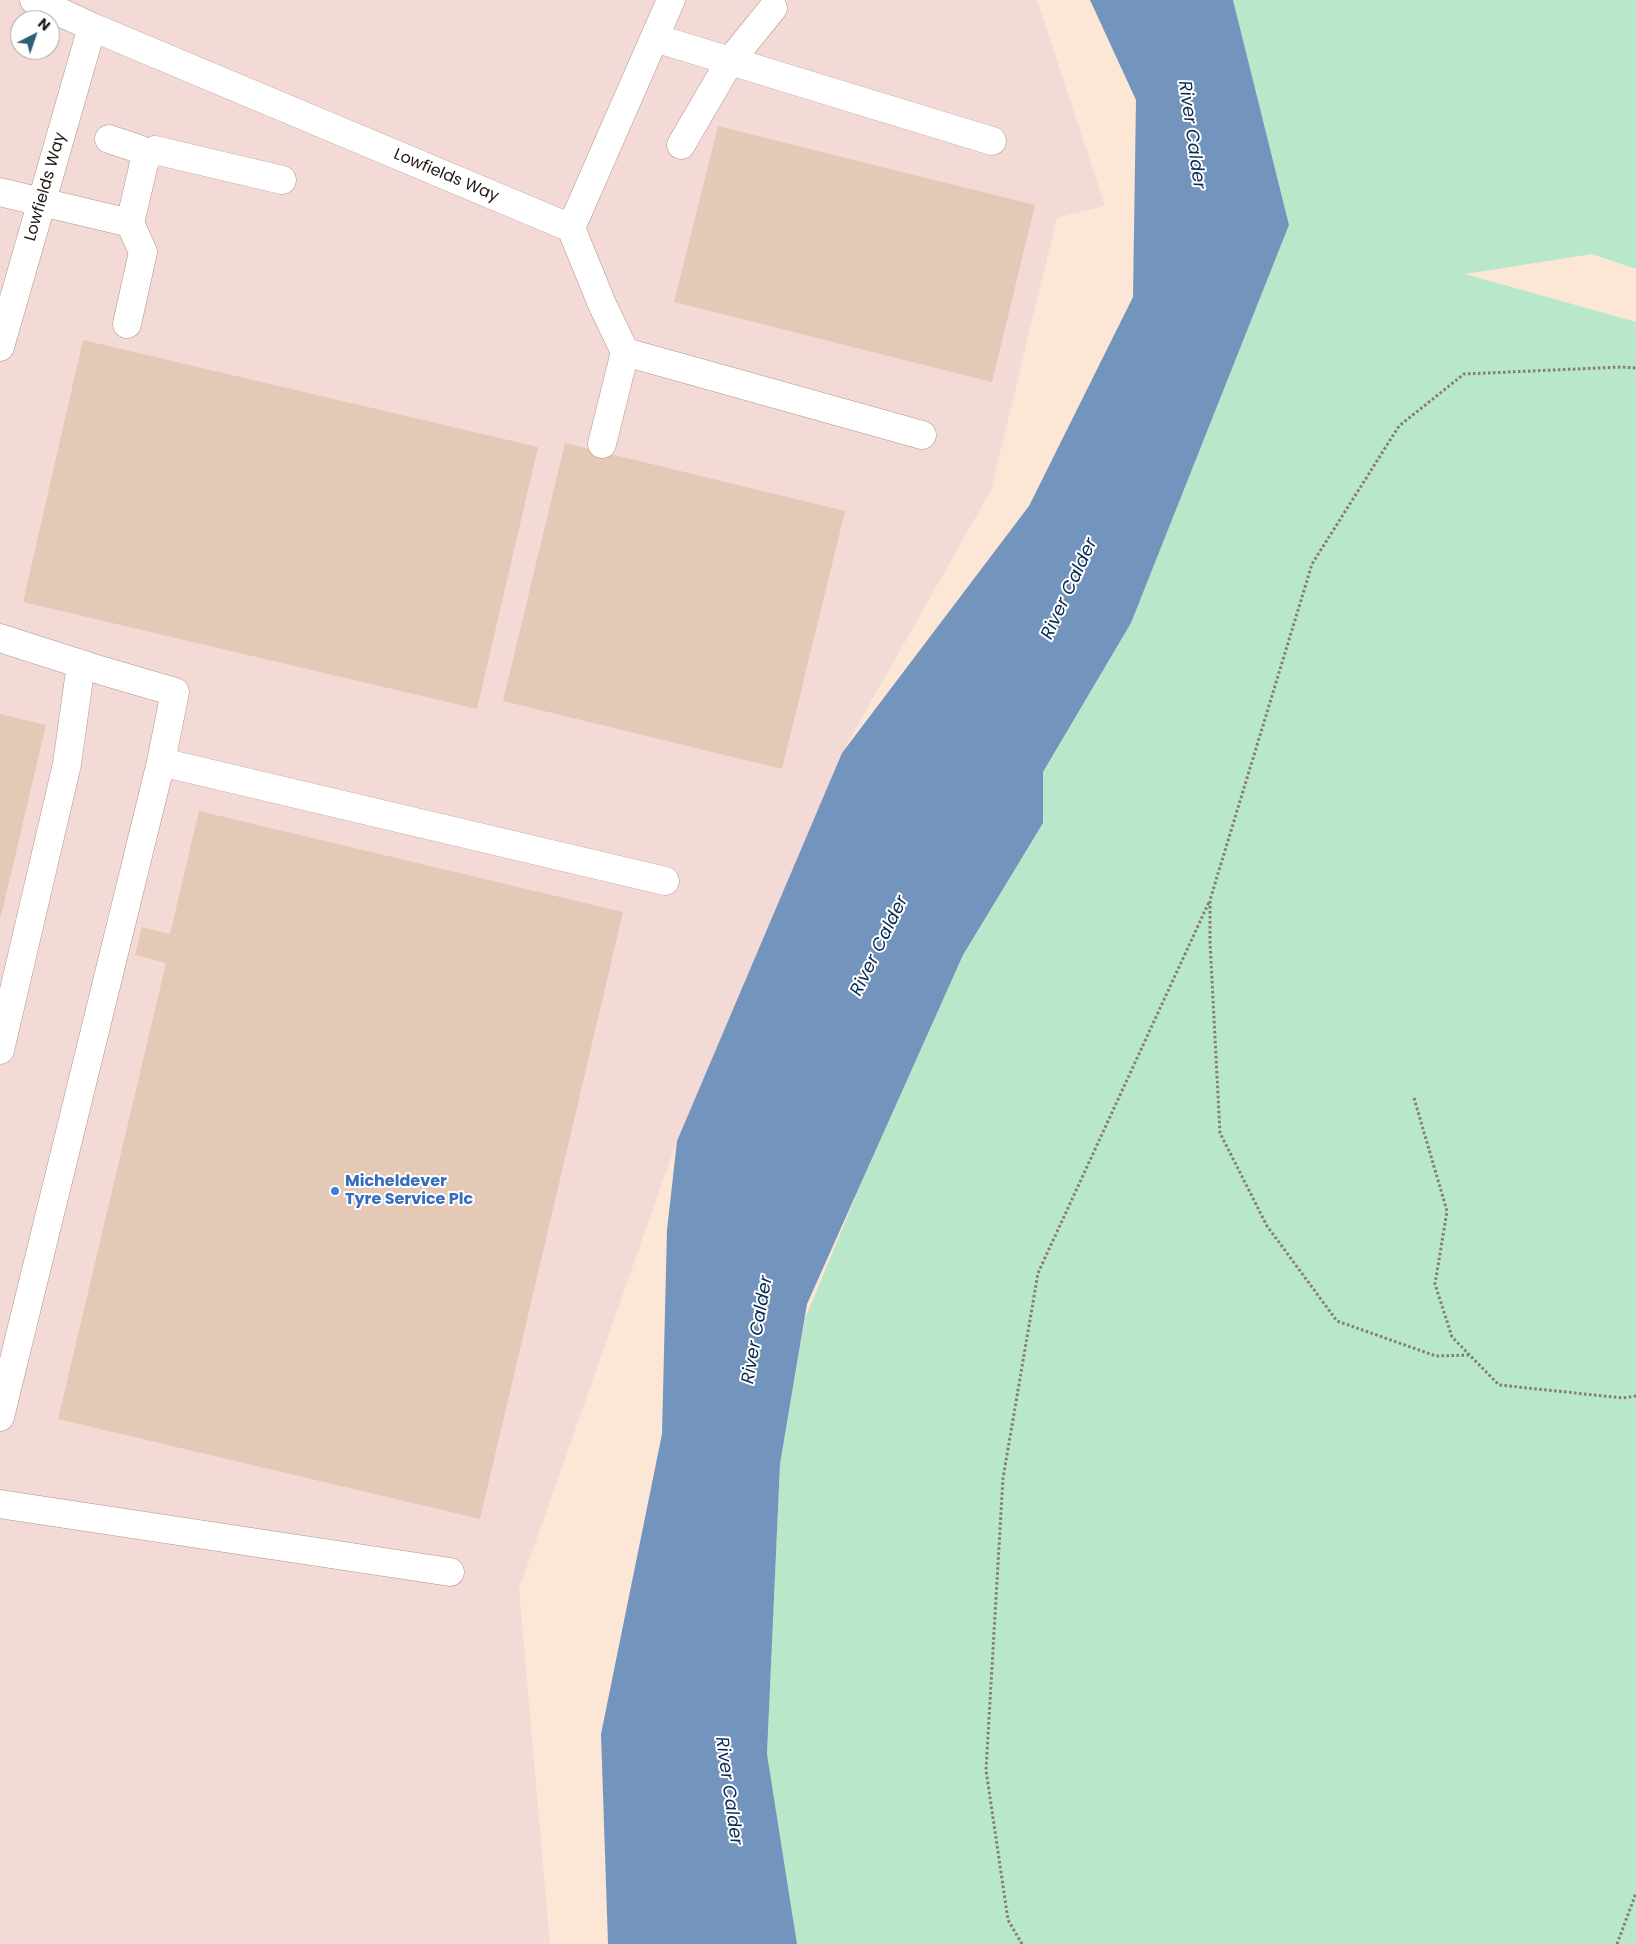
<!DOCTYPE html>
<style>
body{margin:0}
#map{position:relative;width:1636px;height:1944px;overflow:hidden;background:#fce6d6;font-family:Poppins,sans-serif}
canvas{display:block}
.north{position:absolute;left:10px;top:10px;width:50px;height:50px;box-sizing:border-box;background:#fff;border:1px solid #a7a3a0;border-radius:50%;rotate:41deg;font-size:14px;font-weight:700;line-height:20px;text-align:center;color:#221912}
.north::after{content:'';display:block;margin:auto;width:18px;height:22px;background:#2f5e7d;clip-path:polygon(50% 0,100% 100%,50% 72%,0 100%)}
</style>
<div id="map">
<canvas width="1636" height="1944"></canvas>
<div class="north">N</div>
</div>
<script>
const c = document.querySelector('canvas').getContext('2d');
c.lineJoin = 'round';
function paint(path, color) { c.fillStyle = color; c.fill(path, 'evenodd'); }
const poly = rows => new Path2D(rows.map(r => 'M' + r).join(''));
function stroke(path, color, width, dash) { c.strokeStyle = color; c.lineWidth = width; c.lineCap = dash ? 'butt' : 'round'; c.setLineDash(dash || []); c.stroke(path); }
function drawText(font, color, halo, rows, align = 'center') {
  c.font = font + ' Poppins,sans-serif'; c.lineWidth = 4; c.setLineDash([]); c.textBaseline = 'middle'; c.strokeStyle = halo; c.fillStyle = color; for (const [text, x, y, turn = 0] of rows) {
    c.save(); c.translate(x, y); c.rotate((+turn || 0) * Math.PI / 180); c.textAlign = isNaN(turn) ? turn : align; if (halo) c.strokeText(text, 0, 0); c.fillText(text, 0, 0); c.restore();
  }
}
paint(poly([
 [0,0,1037,0,1105,206,1057,218,991,490,842,753,677,1141,519,1589,550,1944,0,1944],
 [20,20,50,20,50,50,20,50]
]), '#f4dad7');
paint(poly([
 [1233,0,1636,0,1636,269,1592,254,1465,274,1636,322,1636,1944,797,1944,767,1754,780,1464,805,1319,863,1179,963,955,1043,823,1043,772,1131,623,1289,225]
]), '#b8e7ca');
paint(poly([
 [1090,0,1233,0,1289,225,1131,623,1043,772,1043,823,963,955,807,1304,780,1464,767,1754,797,1944,608,1944,601,1734,662,1434,667,1230,677,1141,842,753,1029,506,1133,297,1136,100]
]), '#7394bd');
paint(poly([
 [718,126,1035,205,992,382,674,302],
 [83,340,538,447,477,709,23,602],
 [565,443,845,511,782,769,503,701],
 [0,714,46,725,1,916,0,916],
 [199,811,623,912,480,1519,58,1419,166,963,135,955,142,927,170,934]
]), '#e4c9b7');
const minor = poly([
 [34,0,92,27,571,228,671,0],
 [655,38,992,141],
 [109,139,139,149,145,159],
 [681,145,730,61,773,8],
 [0,192,130,223,143,252,127,324],
 [130,223,145,159,155,150,282,180],
 [571,228,602,304,625,352,922,435],
 [0,347,92,27],
 [602,444,625,352],
 [0,638,103,671,175,692,161,762,0,1417],
 [161,762,665,881],
 [0,1050,67,764,81,664],
 [0,1504,450,1572]
]);
stroke(minor, '#af9684', 29);
stroke(poly([
 [1414,1098,1447,1211,1435,1284,1452,1337,1499,1385,1623,1398,1636,1396],
 [1469,1355,1436,1356,1337,1321,1267,1226,1220,1133,1210,942,1210,900,1312,564,1399,426,1464,374,1621,367,1636,368],
 [1022,1944,1008,1920,986,1770,1003,1478,1038,1273,1209,902],
 [1617,1944,1636,1893]
]), '#8a7b70', 3, [2.5, 2.5]);
stroke(minor, '#fff', 28);
for (const [x, y, r, color] of [
 [335,1191,5,"#3f7fe0"]
]) { const dot = new Path2D(); dot.arc(x, y, r, 0, 2 * Math.PI); c.fillStyle = color; c.fill(dot); stroke(dot, '#fff', 2); }
drawText('16px', '#221912', '#fff', [
 ["Lowfields Way",446,176,23],
 ["Lowfields Way",46,187,-74]
]);
drawText('bold 16px', '#366cbe', '#fff', [
 ["Micheldever",345,1182],
 ["Tyre Service Plc",345,1200]
], 'left');
drawText('italic 18px', '#082b52', '#fff', [
 ["River Calder",1191,135,82],
 ["River Calder",1070,589,-65],
 ["River Calder",880,946,-64],
 ["River Calder",758,1330,-80],
 ["River Calder",728,1791,82]
]);
</script>
